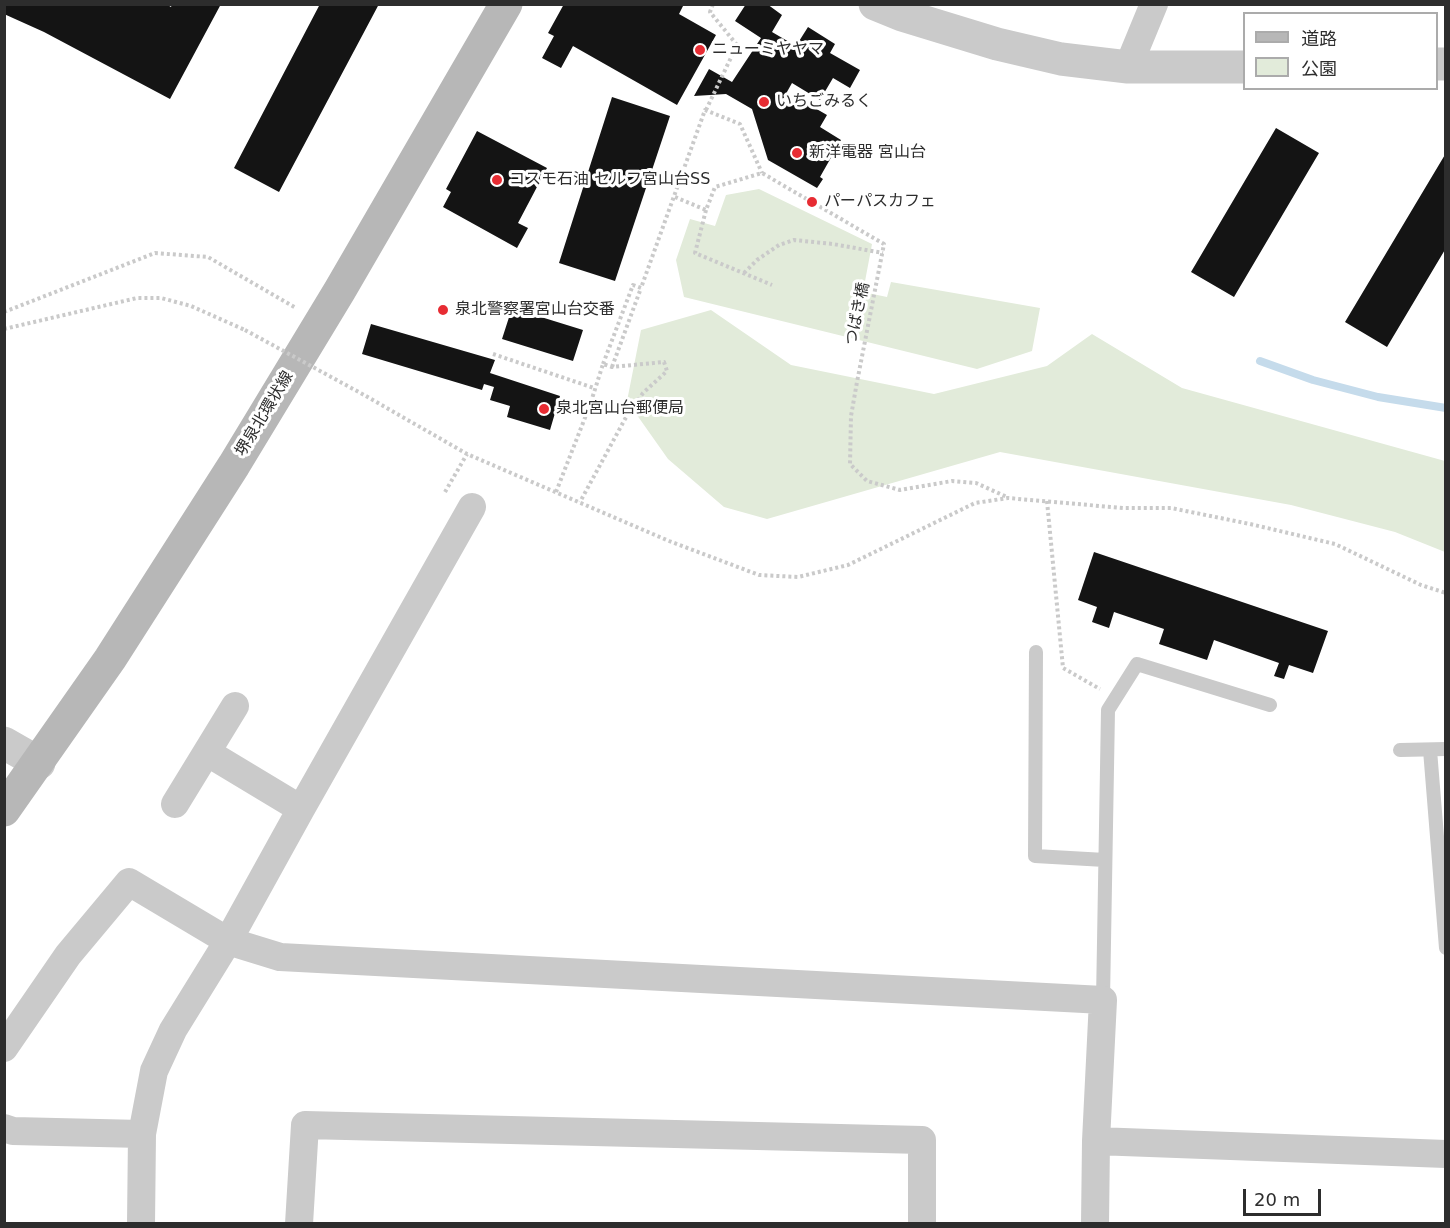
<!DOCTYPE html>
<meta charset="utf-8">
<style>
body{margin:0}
#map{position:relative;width:1450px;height:1228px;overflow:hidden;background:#fff;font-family:"DejaVu Sans","Noto Sans JP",sans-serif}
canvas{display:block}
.frame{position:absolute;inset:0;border:6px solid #2d2d2d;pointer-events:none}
.legend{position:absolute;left:1243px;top:12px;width:195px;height:78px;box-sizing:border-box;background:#fff;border:2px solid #ababab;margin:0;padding:8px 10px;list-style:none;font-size:18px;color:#2d2d2d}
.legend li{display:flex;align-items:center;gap:12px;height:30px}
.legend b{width:30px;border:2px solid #ababab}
.scale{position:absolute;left:1243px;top:1189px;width:78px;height:27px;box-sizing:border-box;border:3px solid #2d2d2d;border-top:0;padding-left:8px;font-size:18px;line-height:21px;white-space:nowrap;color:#2d2d2d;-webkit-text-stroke:4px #fff;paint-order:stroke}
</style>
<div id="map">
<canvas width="1450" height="1228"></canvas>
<div class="frame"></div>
<ul class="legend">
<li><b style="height:8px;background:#b7b7b7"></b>道路</li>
<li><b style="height:16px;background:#e2ebda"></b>公園</li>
</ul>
<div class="scale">20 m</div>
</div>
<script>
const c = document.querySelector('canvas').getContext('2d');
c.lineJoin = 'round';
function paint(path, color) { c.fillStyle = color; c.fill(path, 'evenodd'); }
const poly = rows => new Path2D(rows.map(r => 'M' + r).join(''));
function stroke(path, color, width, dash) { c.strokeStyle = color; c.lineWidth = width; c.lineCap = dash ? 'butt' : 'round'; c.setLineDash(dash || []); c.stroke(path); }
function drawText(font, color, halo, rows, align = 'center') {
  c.font = font + ' "DejaVu Sans","Noto Sans JP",sans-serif'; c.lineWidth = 6; c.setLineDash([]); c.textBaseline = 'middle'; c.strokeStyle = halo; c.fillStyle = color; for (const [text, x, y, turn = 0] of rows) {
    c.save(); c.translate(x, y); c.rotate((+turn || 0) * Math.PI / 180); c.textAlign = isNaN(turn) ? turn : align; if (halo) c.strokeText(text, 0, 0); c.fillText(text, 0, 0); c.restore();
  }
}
paint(poly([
 [759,189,872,244,863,292,887,297,891,282,1040,308,1032,351,977,369,684,297,676,260,690,219,715,226,726,195],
 [711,310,791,365,934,394,1047,366,1092,334,1182,388,1445,461,1445,552,1395,532,1291,505,1000,452,767,519,724,507,668,459,627,401,641,330]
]), '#e2ebda');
stroke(poly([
 [1260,361,1313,380,1378,397,1446,408]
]), '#c5dbeb', 8);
paint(poly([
 [6,4,166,4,171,7,172,4,221,4,170,99,44,32,4,14],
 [320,4,379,4,279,192,234,168],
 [564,4,684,4,679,14,716,35,677,105,573,46,561,68,542,58,554,36,548,33],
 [746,4,767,4,782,15,772,32,796,46,808,27,835,44,830,53,860,70,850,88,833,78,820,100,792,83,783,99,797,107,801,100,827,115,820,127,841,140,820,177,823,179,817,188,768,160,752,109,726,94,694,96,709,69,732,82,761,38,735,21],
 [612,97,670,116,615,281,559,263],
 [1276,128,1319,153,1234,297,1191,272],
 [477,131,547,168,518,223,528,228,517,248,443,207,451,192,446,189],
 [1446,153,1446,248,1387,347,1345,322],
 [512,308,583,330,573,361,502,339],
 [371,324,495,360,490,373,560,396,550,430,507,417,510,406,490,400,494,387,484,384,482,390,362,354],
 [1094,552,1328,631,1313,673,1289,665,1284,679,1274,676,1279,663,1214,640,1207,660,1159,644,1164,629,1114,612,1109,628,1092,622,1097,607,1078,600]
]), '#141414');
stroke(poly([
 [706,110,737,45,710,12,713,4],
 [675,197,706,210,715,187,762,173,884,244,857,382,851,416,850,464,867,481,900,490,952,481,976,483,1007,497],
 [706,210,695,253,772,285],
 [744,273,757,260,779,245,794,240,833,244,883,253],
 [4,312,155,253,208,257,296,308],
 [4,329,137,298,161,298,191,306,245,330],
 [493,354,594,388],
 [603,364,633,285,641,288,705,110,740,124,762,173],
 [612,367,641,288],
 [366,396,467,454,669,541,759,575,798,577,848,565,975,503,1008,498,1123,508,1171,508,1250,524,1335,544,1421,585,1446,593],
 [445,492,467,454],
 [556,492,590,405,603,364,612,367,664,362,667,371,643,393,625,419,580,502],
 [1047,501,1063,668,1100,689]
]), '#cacaca', 4, [3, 3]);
stroke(poly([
 [1036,652,1035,856,1105,860],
 [1400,750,1446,749],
 [1430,750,1446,948],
 [1103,1000,1108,710,1137,664,1270,705]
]), '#cacaca', 14);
stroke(poly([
 [1128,67,1154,4],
 [208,753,301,809],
 [175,804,235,706],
 [4,1048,68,955,129,882,228,941,280,957,1103,1000,1096,1141,1095,1224],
 [4,1128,13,1131,142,1134],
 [1096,1141,1446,1154],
 [141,1224,142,1134,154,1071,173,1030,228,941,301,809,472,507],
 [299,1224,305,1125,922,1140,922,1224]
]), '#cacaca', 28);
stroke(poly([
 [875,4,902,15,997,44,1061,59,1128,67,1244,67],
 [1436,64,1446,64],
 [4,743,39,763]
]), '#cacaca', 33);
stroke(poly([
 [4,810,110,659,234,465,340,290,506,4]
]), '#b7b7b7', 33);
stroke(poly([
 [245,330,366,396]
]), '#cacaca', 4, [3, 3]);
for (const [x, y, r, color] of [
 [700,50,6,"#e72c33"],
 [764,102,6,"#e72c33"],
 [797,153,6,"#e72c33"],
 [497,180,6,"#e72c33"],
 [812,202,6,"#e72c33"],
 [443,310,6,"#e72c33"],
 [544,409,6,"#e72c33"]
]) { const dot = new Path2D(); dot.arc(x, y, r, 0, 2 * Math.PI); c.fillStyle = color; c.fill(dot); stroke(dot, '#fff', 2); }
drawText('16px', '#2d2d2d', '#fff', [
 ["ニューミヤヤマ",712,50],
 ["いちごみるく",776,102],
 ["新洋電器 宮山台",809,153],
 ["コスモ石油 セルフ宮山台SS",509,180],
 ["パーパスカフェ",824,202],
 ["泉北警察署宮山台交番",455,310],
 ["泉北宮山台郵便局",556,409]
], 'left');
drawText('16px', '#2d2d2d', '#fff', [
 ["つばき橋",858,314,-78],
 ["堺泉北環状線",265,414,-59]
]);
</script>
